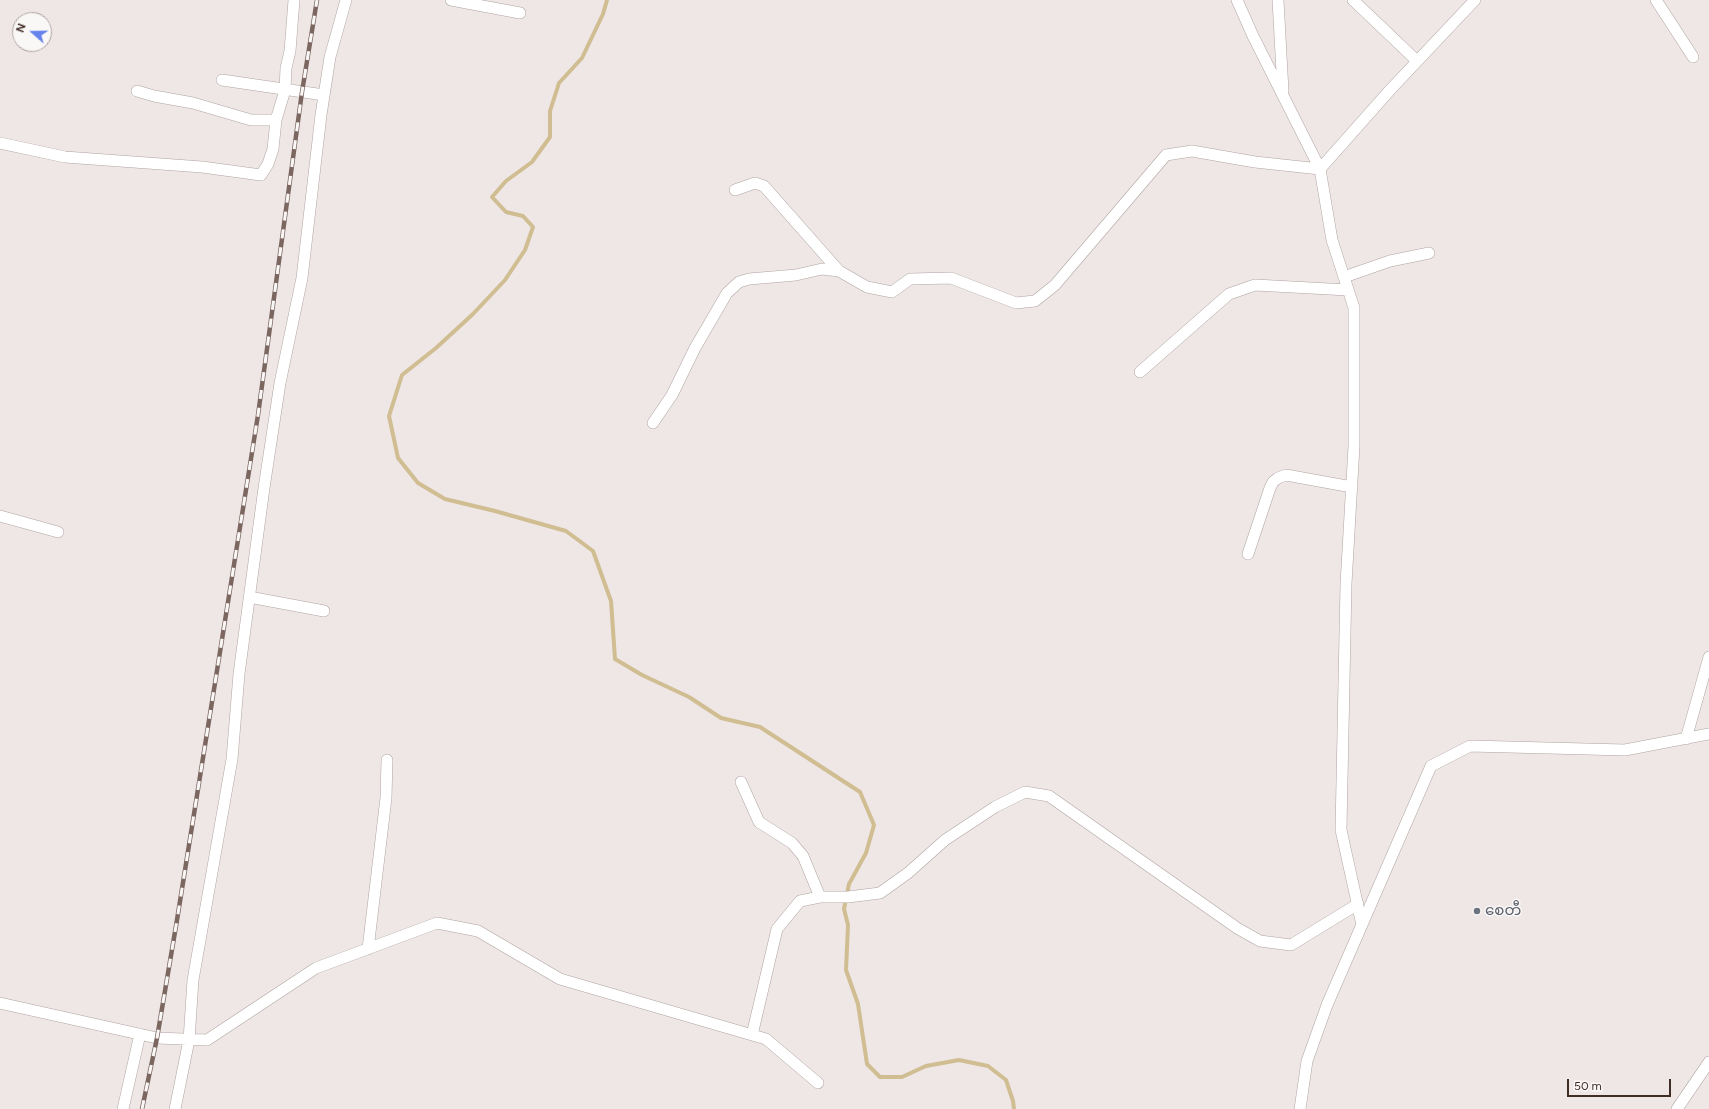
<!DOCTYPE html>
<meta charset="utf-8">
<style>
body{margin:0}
#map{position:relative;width:1709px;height:1109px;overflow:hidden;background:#eee7e6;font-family:Figtree,sans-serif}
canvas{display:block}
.north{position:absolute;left:12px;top:12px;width:40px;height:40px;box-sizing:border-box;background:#faf7f7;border:1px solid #b0a6a3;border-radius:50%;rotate:290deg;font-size:11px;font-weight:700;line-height:16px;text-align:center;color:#402d25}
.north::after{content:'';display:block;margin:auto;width:14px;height:18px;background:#6682ec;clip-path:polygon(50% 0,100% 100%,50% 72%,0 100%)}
.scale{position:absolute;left:1567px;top:1079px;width:104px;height:18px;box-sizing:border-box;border:2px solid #402d25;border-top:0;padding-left:5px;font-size:12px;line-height:14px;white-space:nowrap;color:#402d25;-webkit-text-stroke:3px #faf7f7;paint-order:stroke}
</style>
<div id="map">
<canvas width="1709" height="1109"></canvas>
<div class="north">N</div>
<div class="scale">50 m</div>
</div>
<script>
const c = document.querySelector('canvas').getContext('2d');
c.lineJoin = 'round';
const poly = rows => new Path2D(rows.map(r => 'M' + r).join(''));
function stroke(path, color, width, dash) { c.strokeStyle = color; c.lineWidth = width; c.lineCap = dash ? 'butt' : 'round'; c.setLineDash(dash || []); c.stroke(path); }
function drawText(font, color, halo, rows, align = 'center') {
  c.font = font + ' Figtree,"Noto Sans Myanmar",sans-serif'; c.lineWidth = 3; c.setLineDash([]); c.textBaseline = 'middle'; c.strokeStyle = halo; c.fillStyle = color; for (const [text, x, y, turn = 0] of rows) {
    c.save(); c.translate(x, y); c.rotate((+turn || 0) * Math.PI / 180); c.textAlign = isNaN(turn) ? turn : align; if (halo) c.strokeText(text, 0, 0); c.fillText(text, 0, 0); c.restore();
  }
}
stroke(poly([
 [607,0,603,14,582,58,559,83,550,111,550,137,532,162,506,181,492,197,506,212,523,216,533,227,525,250,505,280,473,314,436,348,402,375,389,416,398,458,418,483,445,499,495,511,566,531,593,551,611,601,615,659,642,675,689,697,721,718,760,727,860,792,874,825,866,853,849,884,844,909,848,925,846,970,858,1004,867,1064,880,1077,902,1077,926,1066,959,1060,988,1066,1006,1080,1013,1101,1014,1109]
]), '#d0bd91', 4);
const minor = poly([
 [451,0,520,13],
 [1237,0,1253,36,1320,169,1332,240,1354,308,1354,446,1346,584,1341,830,1362,925],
 [1278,0,1283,91],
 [1353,0,1417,61],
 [1656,0,1693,57],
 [222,80,324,95],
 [137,91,154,96,193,103,251,120,276,120],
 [0,143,65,157,202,167,261,175,268,164,273,149,276,120,285,90,286,68,290,51,294,0],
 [1320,169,1390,90,1475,0],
 [735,190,755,183,764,186,839,271],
 [1344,277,1390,261,1429,253],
 [1140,372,1229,294,1255,285,1348,290],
 [653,423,672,395,695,348,727,293,739,282,749,279,796,275,822,269,839,271,867,287,892,292,910,279,951,278,1016,303,1035,301,1055,285,1166,155,1192,151,1255,162,1320,169],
 [0,516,58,532],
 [1248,554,1270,488,1273,482,1278,478,1286,475,1352,487],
 [249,597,324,611],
 [1686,739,1709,657],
 [741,782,759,822,792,843,803,856,820,897],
 [368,949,386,798,387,760],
 [0,1003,157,1038,207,1040,316,968,437,923,478,931,560,979,766,1039,818,1083],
 [752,1035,777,929,800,901,820,897,848,897,880,893,908,873,945,840,995,807,1025,792,1049,796,1237,928,1260,941,1291,945,1358,904],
 [123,1109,140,1034],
 [175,1109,189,1040,193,980,232,759,239,674,264,488,280,383,302,278,321,115,330,57,346,0],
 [1300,1109,1307,1061,1327,1005,1431,766,1470,746,1625,750,1709,734],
 [1677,1109,1709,1062]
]);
stroke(minor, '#afa4a1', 12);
stroke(minor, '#fff', 11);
const rail = poly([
 [142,1109,157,1038,177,920,258,415,302,92,317,0]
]);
stroke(rail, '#7b6760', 4.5);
stroke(rail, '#faf7f7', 3, [9]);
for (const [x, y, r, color] of [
 [1477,911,4,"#6b7280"]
]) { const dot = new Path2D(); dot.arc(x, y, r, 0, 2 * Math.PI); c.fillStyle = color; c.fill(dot); stroke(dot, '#faf7f7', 1.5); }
drawText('15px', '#5b616d', '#faf7f7', [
 ["စေတီ",1485,911]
], 'left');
</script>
